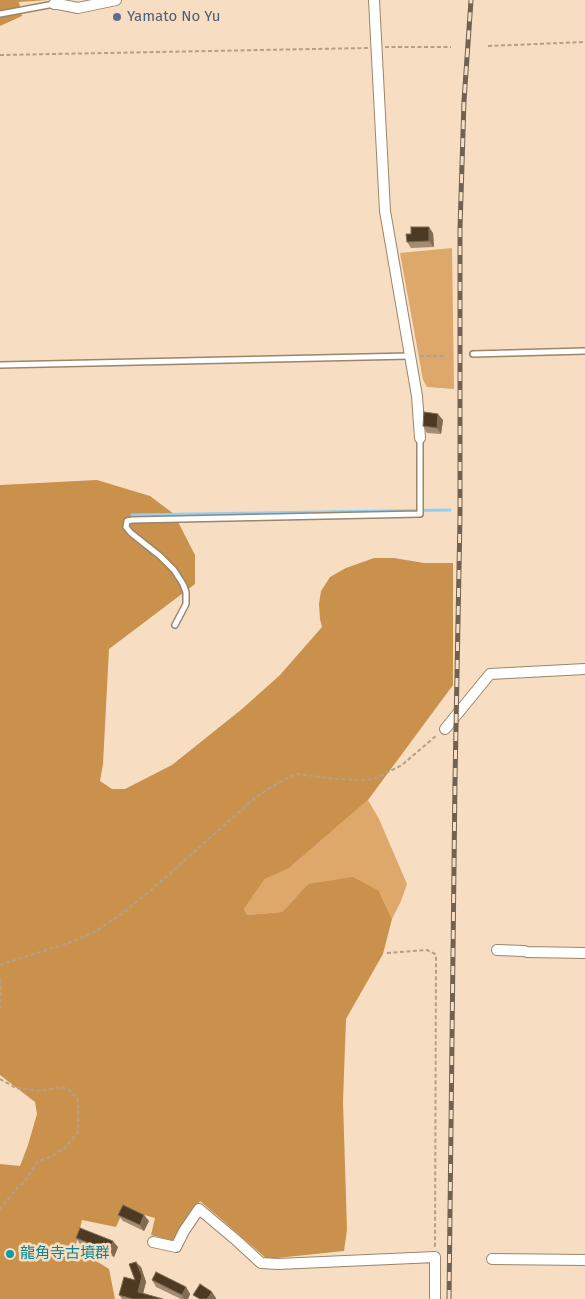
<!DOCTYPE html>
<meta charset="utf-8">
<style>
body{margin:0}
canvas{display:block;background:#f7dec2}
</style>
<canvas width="585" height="1299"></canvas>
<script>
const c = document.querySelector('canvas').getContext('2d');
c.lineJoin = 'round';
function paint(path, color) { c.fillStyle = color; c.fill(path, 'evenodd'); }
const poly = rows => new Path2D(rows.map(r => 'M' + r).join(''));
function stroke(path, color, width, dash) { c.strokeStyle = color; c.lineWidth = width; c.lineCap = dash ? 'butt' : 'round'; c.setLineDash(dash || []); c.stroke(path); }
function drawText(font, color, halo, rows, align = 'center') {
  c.font = font + ' "Fira Sans","Noto Sans JP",sans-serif'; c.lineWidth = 5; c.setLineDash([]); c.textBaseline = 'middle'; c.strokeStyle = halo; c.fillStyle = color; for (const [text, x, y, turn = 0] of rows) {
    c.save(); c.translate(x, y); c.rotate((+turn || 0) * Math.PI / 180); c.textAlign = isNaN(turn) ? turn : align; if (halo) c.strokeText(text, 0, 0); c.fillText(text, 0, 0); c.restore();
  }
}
paint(poly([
 [452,248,454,389,427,387,423,380,400,253],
 [368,800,379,819,407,884,401,901,392,919,379,891,308,884,282,912,247,915,244,909,265,879,288,869]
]), '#dda86a');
paint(poly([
 [0,0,48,0,19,2,22,16,0,26],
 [97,480,150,496,174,514,195,555,195,584,109,649,103,764,100,781,112,789,125,789,172,765,242,709,280,675,322,627,320,619,319,604,321,591,330,577,346,568,374,558,394,558,424,563,453,563,453,685,368,800,288,869,265,879,244,909,247,915,282,912,308,884,353,877,379,891,392,919,383,954,346,1019,343,1101,347,1230,344,1251,267,1259,200,1201,173,1241,151,1235,155,1218,124,1209,116,1227,82,1220,75,1248,109,1269,115,1299,0,1299,0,1164,20,1166,28,1145,37,1114,35,1102,0,1075,0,485]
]), '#ca914c');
stroke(poly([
 [132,515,450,510]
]), '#8fd0fa', 3);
const service = poly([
 [0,14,54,4],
 [473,354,585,351],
 [0,365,410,356],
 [175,625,186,604,186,592,183,584,174,570,160,556,131,533,126,527,127,521,132,520,420,514,420,438]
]);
const minor = poly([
 [374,0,385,211,417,396,420,438],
 [54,4,58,4,78,8,116,0],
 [445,729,490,674,585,669],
 [497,950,524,951,527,952,585,953],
 [153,1242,176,1247,184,1231,199,1209,236,1240,261,1263,278,1264,435,1257,435,1299],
 [492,1259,585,1260]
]);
stroke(service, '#9b856b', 8);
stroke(minor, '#9b856b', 12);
stroke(poly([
 [488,46,585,42],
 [385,47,451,47],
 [0,55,368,48],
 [420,356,445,356],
 [387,953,427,950,435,954,436,958,435,1248],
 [0,965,74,941,96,931,123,913,150,891,256,797,276,784,296,774,337,779,360,780,374,779,402,765,437,735],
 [0,979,1,994,0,1008],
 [0,1079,16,1088,39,1091,62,1087,71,1091,78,1100,78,1132,66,1147,52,1156,37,1162,24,1183,17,1188,0,1209]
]), '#b4a08a', 2, [4, 2.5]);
stroke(service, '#fff', 5);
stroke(minor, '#fff', 10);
const rail = poly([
 [449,1299,455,780,460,516,460,228,464,101,471,0]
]);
stroke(rail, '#706150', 5);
stroke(rail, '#f7dec2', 3, [9]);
paint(poly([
 [433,233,434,247,411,248,407,242],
 [443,420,441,434,427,433,423,426],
 [118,1215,149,1221,144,1231,123,1221],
 [76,1238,118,1247,114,1257,80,1244],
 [141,1267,146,1282,143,1293,163,1299,122,1299,119,1295,135,1280],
 [152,1280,186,1287,190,1294,188,1299,181,1299,156,1287]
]), '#a28c72');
paint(poly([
 [429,227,433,233,434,247,429,241],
 [438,414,443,420,441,434,437,428],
 [144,1215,149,1221,144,1231,140,1225],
 [113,1241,118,1247,114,1257,109,1251],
 [136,1262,141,1267,146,1282,142,1298,138,1292],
 [186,1287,190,1294,188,1299,184,1299,182,1295],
 [212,1292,216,1298,216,1299,207,1299]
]), '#816b53');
const building = poly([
 [411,227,429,227,429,241,407,242,406,234,411,234,411,227],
 [424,412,438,414,437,428,423,426,424,412],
 [123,1205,144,1215,140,1225,118,1215,123,1205],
 [80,1228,113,1241,109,1251,76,1238,80,1228],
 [136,1262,142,1276,138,1292,163,1299,133,1299,119,1295,124,1277,135,1280,129,1264,136,1262],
 [156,1272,186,1287,182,1295,152,1280,156,1272],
 [200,1284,212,1292,207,1299,200,1299,193,1295,200,1284]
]);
paint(building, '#4e3a23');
stroke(building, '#816b53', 1);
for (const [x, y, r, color] of [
 [117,17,5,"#5c6f8a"],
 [10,1254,5,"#0f9aa8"]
]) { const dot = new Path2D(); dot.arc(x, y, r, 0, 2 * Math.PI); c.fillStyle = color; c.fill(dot); stroke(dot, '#f7dec2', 2); }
drawText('15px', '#4e5e75', '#f7dec2', [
 ["Yamato No Yu",127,17]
], 'left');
drawText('15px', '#0d838f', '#f7dec2', [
 ["龍角寺古墳群",20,1254]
], 'left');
</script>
